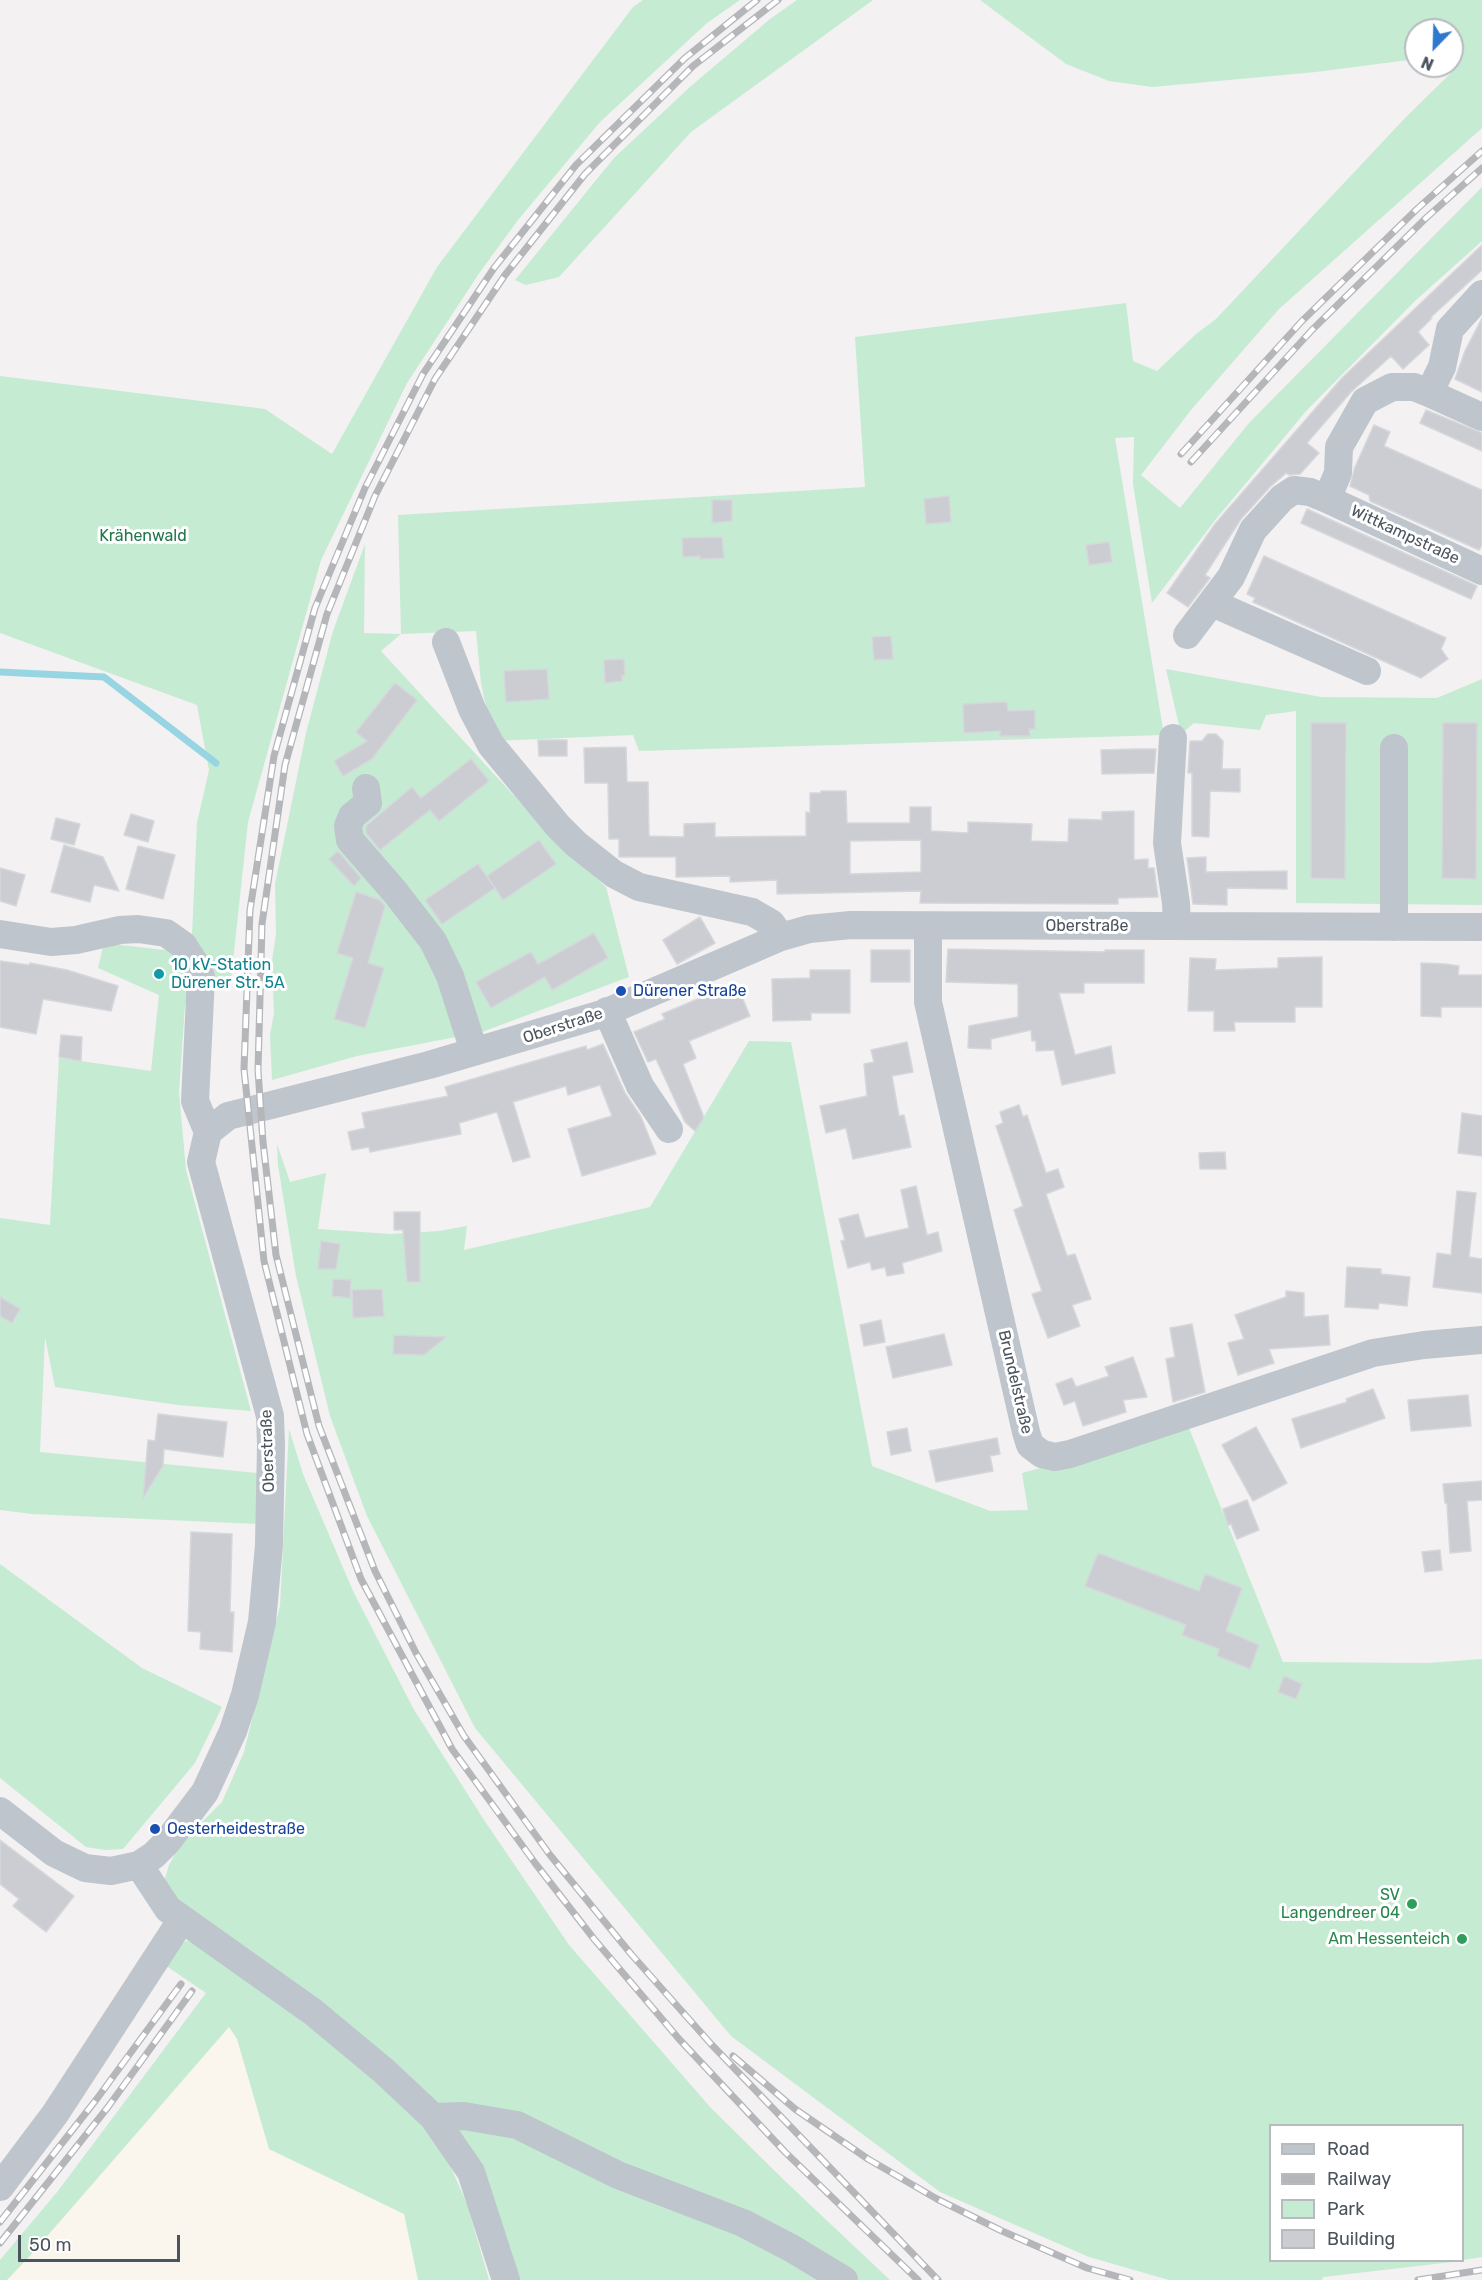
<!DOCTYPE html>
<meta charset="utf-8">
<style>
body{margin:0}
#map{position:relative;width:1482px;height:2280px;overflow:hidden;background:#f3f1f1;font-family:Rubik,sans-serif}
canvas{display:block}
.legend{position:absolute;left:1269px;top:2124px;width:195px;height:138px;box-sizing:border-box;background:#fff;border:2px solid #b7bbbe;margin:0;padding:8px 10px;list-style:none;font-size:18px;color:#4b545c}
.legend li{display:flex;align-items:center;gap:12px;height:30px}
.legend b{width:30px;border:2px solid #b7bbbe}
.north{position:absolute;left:1404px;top:18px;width:60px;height:60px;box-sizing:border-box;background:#fff;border:2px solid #b7bbbe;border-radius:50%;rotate:203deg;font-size:16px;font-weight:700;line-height:24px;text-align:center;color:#4b545c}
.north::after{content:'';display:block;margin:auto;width:21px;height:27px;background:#2e79d0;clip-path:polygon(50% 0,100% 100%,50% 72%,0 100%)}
.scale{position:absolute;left:18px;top:2235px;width:162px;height:27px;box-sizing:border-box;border:3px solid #4b545c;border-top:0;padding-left:8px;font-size:18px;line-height:21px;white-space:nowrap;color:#4b545c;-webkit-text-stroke:4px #fff;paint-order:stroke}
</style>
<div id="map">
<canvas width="1482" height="2280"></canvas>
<ul class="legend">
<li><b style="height:8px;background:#bec5cc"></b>Road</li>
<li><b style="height:8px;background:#b4b6ba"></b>Railway</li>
<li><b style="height:16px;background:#c5ebd3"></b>Park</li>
<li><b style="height:16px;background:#cbcdd3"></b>Building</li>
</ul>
<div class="north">N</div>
<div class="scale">50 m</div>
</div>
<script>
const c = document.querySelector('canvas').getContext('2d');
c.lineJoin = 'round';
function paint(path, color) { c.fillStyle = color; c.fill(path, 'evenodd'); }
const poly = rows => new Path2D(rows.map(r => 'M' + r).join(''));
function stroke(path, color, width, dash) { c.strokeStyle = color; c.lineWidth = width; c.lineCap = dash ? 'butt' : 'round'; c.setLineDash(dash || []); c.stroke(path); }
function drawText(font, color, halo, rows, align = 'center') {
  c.font = font + ' Rubik,sans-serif'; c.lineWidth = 6; c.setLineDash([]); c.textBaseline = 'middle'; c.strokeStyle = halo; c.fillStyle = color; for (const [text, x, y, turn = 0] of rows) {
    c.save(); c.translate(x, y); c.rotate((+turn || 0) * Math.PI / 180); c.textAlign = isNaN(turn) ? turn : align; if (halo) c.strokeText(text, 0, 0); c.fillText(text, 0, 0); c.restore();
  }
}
paint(poly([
 [229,2027,237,2039,269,2149,405,2214,418,2280,7,2280,29,2257]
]), '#fbf6ed');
paint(poly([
 [643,0,740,0,707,23,600,122,518,220,480,272,407,383,321,560,248,822,231,980,185,1005,179,1092,186,1170,251,1411,178,1405,55,1387,45,1337,40,1452,257,1473,258,1524,32,1514,0,1510,0,1218,50,1225,59,1058,151,1071,159,995,98,968,104,943,173,951,192,935,197,823,209,770,197,705,0,633,0,376,265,409,332,454,437,267,633,7],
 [797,0,873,0,691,132,559,277,526,285,515,280,614,158,691,86,770,19],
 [980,0,1482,0,1482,128,1279,309,1191,410,1141,475,1180,508,1249,423,1482,187,1482,241,1416,300,1307,410,1216,519,1152,603,1133,484,1134,437,1115,438,1164,735,639,751,633,735,493,741,481,683,476,631,401,634,381,651,540,824,606,887,629,977,482,1032,357,1056,272,1080,270,1035,274,1013,272,961,276,934,275,884,306,733,333,631,365,544,364,633,401,634,398,515,865,487,855,337,1126,303,1133,361,1157,371,1196,334,1216,319,1407,116,1451,73,1445,66,1452,66,1452,30,1416,30,1416,59,1316,72,1152,87,1109,81,1066,64],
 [1166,669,1321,697,1437,698,1482,679,1482,905,1296,903,1296,711,1266,715,1260,730,1194,723,1181,734],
 [749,1041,791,1042,872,1466,990,1511,1028,1510,1022,1473,1189,1428,1283,1662,1428,1663,1482,1659,1482,2257,1463,2260,1462,2126,1270,2126,1270,2260,1461,2261,1323,2277,1322,2280,1169,2280,1089,2257,940,2192,731,2036,475,1728,367,1516,330,1416,296,1276,278,1165,277,1144,290,1182,326,1173,318,1229,391,1234,439,1231,467,1226,464,1250,650,1207],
 [289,1429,303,1474,353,1591,413,1708,484,1820,569,1945,711,2108,786,2182,890,2280,518,2280,473,2156,177,1901,164,1882,169,1865,181,1843,222,1802,244,1752,280,1606],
 [0,1564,142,1668,222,1707,195,1763,123,1849,105,1850,86,1847,0,1778],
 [186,1941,200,1943,376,2078,441,2145,467,2204,489,2280,418,2280,404,2214,269,2149,237,2039,229,2027,29,2257,7,2280,0,2280,0,2260,58,2191,206,1993,162,1963,173,1947]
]), '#c5ebd3');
stroke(poly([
 [0,672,104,677,216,763]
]), '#97d5e3', 7);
const building = poly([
 [1482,245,1482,270,1431,317,1432,318,1418,332,1429,345,1403,369,1391,356,1351,392,1307,443,1319,453,1300,474,1289,475,1286,473,1270,487,1241,519,1205,575,1210,578,1188,607,1167,593,1215,524,1342,378,1482,245],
 [1482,318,1482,392,1455,379,1465,351,1482,318],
 [1426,410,1482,433,1482,451,1420,423,1426,410],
 [1374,425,1390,432,1384,446,1482,490,1482,545,1479,550,1370,501,1369,495,1350,486,1355,467,1374,425],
 [949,496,951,522,926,524,924,499,949,496],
 [712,500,732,500,732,521,712,523,712,500],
 [1307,509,1477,586,1471,599,1301,523,1307,509],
 [722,537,724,558,700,559,700,556,683,557,682,538,722,537],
 [1109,542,1112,562,1089,565,1086,545,1109,542],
 [1264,556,1446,638,1441,649,1448,659,1421,678,1253,602,1255,598,1247,594,1264,556],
 [891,636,893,659,874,660,872,637,891,636],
 [624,659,625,675,622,676,622,681,605,683,604,660,624,659],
 [547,669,549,699,506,702,504,671,547,669],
 [395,683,417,700,372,759,343,776,334,761,367,741,356,732,395,683],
 [1007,702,1008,711,1035,710,1035,729,1029,729,1030,736,1000,736,1000,731,964,733,963,704,1007,702],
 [1311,723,1346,723,1345,879,1311,878,1311,723],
 [1443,723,1477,723,1476,879,1442,878,1443,723],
 [1208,734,1216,734,1223,741,1222,769,1240,769,1240,792,1210,791,1209,837,1192,836,1192,773,1188,773,1190,741,1202,741,1208,734],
 [538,740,567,740,567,756,539,756,538,740],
 [626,747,627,782,648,782,649,836,684,837,684,824,715,823,715,837,806,836,806,812,810,813,810,793,821,793,821,791,846,791,847,823,910,823,910,807,931,807,931,831,968,833,968,822,1032,824,1031,841,1068,842,1069,819,1102,820,1102,812,1134,811,1134,860,1148,859,1148,868,1154,868,1158,897,1118,898,1118,904,920,903,921,891,777,894,777,880,730,882,730,876,676,877,676,857,619,857,619,839,609,839,608,783,585,783,584,748,626,747],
 [921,840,921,872,850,874,850,841,921,840],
 [1137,749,1156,749,1154,773,1102,774,1101,750,1137,749],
 [471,759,489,781,439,821,430,810,380,850,366,833,366,826,412,787,421,798,471,759],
 [131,814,154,821,148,842,124,835,131,814],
 [56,818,80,824,74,845,51,839,56,818],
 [539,840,556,864,503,900,487,876,539,840],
 [64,845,103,857,119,891,94,885,90,902,51,892,64,845],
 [138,846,175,855,163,899,126,889,138,846],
 [338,851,361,878,354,886,329,859,338,851],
 [1206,857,1206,872,1287,871,1287,889,1227,888,1227,905,1193,904,1187,858,1206,857],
 [478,864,495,888,442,924,425,900,478,864],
 [0,868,25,875,16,906,0,901,0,868],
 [356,892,380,900,385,906,368,963,384,968,365,1028,334,1019,353,958,337,953,356,892],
 [700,917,715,943,677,964,663,940,700,917],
 [594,933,608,958,552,990,545,977,491,1008,476,982,531,952,538,964,594,933],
 [948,949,1105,952,1105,950,1144,950,1144,983,1084,983,1084,993,1059,993,1075,1055,1111,1046,1115,1073,1062,1085,1054,1050,1036,1051,1036,1041,1032,1041,1031,1030,991,1039,991,1049,968,1048,969,1026,1018,1017,1018,984,946,982,948,949],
 [871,950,910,950,910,982,871,982,871,950],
 [1322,957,1322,1007,1295,1007,1295,1022,1234,1022,1235,1031,1214,1031,1214,1011,1188,1011,1190,958,1216,959,1215,970,1278,968,1278,958,1322,957],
 [0,961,29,965,30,963,67,970,118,986,111,1011,43,999,36,1034,0,1027,0,961],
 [1421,963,1446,964,1459,966,1458,975,1482,975,1482,1007,1441,1007,1441,1017,1421,1016,1421,963],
 [810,970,850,970,850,1013,811,1013,811,1020,773,1021,772,979,810,978,810,970],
 [736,983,750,1016,689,1041,696,1058,683,1064,703,1115,703,1119,695,1131,685,1122,656,1059,648,1062,634,1032,665,1019,662,1014,736,983],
 [61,1035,82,1037,81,1061,59,1057,61,1035],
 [907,1042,913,1072,892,1076,899,1116,904,1115,911,1147,853,1159,846,1128,826,1133,820,1106,867,1096,864,1064,874,1062,871,1050,907,1042],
 [603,1044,625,1093,641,1117,656,1154,582,1176,568,1129,612,1116,600,1085,568,1095,566,1086,513,1102,530,1157,513,1162,497,1112,459,1123,461,1134,370,1152,369,1147,352,1150,348,1132,365,1128,362,1113,448,1096,445,1087,586,1046,587,1050,603,1044],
 [1019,1105,1023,1117,1027,1115,1046,1173,1058,1169,1064,1187,1046,1194,1067,1256,1075,1254,1091,1299,1072,1305,1080,1326,1048,1338,1032,1294,1042,1291,1014,1210,1023,1206,996,1126,1003,1123,1000,1112,1019,1105],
 [1462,1113,1482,1116,1482,1156,1458,1153,1462,1113],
 [1225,1152,1226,1169,1200,1169,1199,1153,1225,1152],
 [916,1186,927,1235,938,1232,942,1251,902,1263,904,1273,887,1276,885,1267,872,1270,870,1262,848,1268,841,1241,845,1240,839,1219,858,1214,865,1238,909,1228,901,1190,916,1186],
 [1457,1191,1476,1193,1469,1257,1482,1259,1482,1293,1433,1287,1437,1253,1451,1255,1457,1191],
 [394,1212,420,1212,420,1282,407,1282,403,1230,394,1230,394,1212],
 [321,1241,340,1244,336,1269,318,1269,321,1241],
 [1347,1267,1381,1269,1381,1274,1410,1277,1407,1306,1379,1303,1378,1309,1345,1307,1347,1267],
 [333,1279,351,1280,350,1298,332,1296,333,1279],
 [382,1289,384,1316,353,1318,352,1290,382,1289],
 [1286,1291,1304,1293,1304,1317,1328,1315,1330,1345,1269,1349,1274,1363,1238,1375,1228,1343,1244,1339,1235,1315,1286,1297,1286,1291],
 [0,1297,20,1309,12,1323,0,1316,0,1297],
 [881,1320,885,1342,864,1346,860,1325,881,1320],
 [1192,1324,1205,1392,1173,1402,1166,1359,1175,1357,1170,1328,1192,1324],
 [944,1334,952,1365,893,1378,886,1347,944,1334],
 [394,1335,446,1337,424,1355,393,1354,394,1335],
 [1133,1357,1147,1397,1123,1400,1126,1412,1083,1426,1075,1401,1064,1405,1056,1384,1072,1378,1076,1387,1109,1376,1105,1367,1133,1357],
 [1373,1389,1385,1418,1301,1448,1292,1419,1347,1402,1346,1399,1373,1389],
 [1468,1395,1471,1426,1411,1431,1408,1400,1468,1395],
 [158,1414,227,1422,223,1457,164,1449,163,1466,143,1498,148,1440,155,1441,158,1414],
 [1256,1427,1287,1483,1253,1501,1222,1445,1256,1427],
 [907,1428,911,1451,891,1455,887,1432,907,1428],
 [997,1438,1000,1454,990,1456,993,1471,936,1482,929,1451,997,1438],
 [1482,1481,1482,1500,1467,1501,1471,1551,1450,1553,1447,1504,1445,1503,1443,1484,1482,1481],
 [1247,1500,1259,1530,1237,1539,1231,1524,1228,1525,1223,1509,1247,1500],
 [191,1532,232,1534,230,1612,234,1612,232,1652,200,1649,201,1632,188,1631,191,1532],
 [1440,1550,1442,1570,1425,1572,1422,1552,1440,1550],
 [1098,1553,1199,1591,1205,1574,1242,1588,1226,1631,1259,1645,1250,1669,1217,1656,1219,1649,1182,1635,1186,1625,1085,1586,1098,1553],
 [1284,1676,1302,1684,1296,1699,1278,1692,1284,1676],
 [0,1840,74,1896,46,1932,13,1906,19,1899,0,1884,0,1840]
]);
paint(building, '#cbcdd3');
stroke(building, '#d5d7db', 1.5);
stroke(poly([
 [1429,393,1482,417],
 [1327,499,1482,571],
 [1212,603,1367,671],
 [1187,635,1231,577,1253,530,1282,498,1294,490,1310,492,1327,499,1338,473,1339,447,1365,401,1392,387,1414,387,1429,393,1442,367,1450,329,1482,294],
 [446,642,472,709,491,745,558,826,576,844,614,874,639,887,752,912,771,923,781,937],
 [1173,738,1167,843,1176,903,1177,926],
 [366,788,368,803,352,816,348,826,350,840,395,892,433,941,450,976,474,1051],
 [928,926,928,1002,1026,1432,1030,1445,1042,1454,1055,1457,1070,1454,1373,1353,1424,1345,1482,1340],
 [1394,927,1394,748],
 [0,934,51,942,76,940,120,930,138,929,166,933,183,945,196,965,201,977,195,1101,208,1132],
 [607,1011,640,1086,669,1129],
 [0,1811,54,1853,85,1868,111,1871,139,1865,154,1855,167,1842,205,1792,233,1731,245,1695,262,1622,269,1545,271,1445,270,1416,201,1162,208,1132,228,1116,429,1065,602,1014,781,937,809,929,851,925,1482,927],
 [139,1865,168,1909,313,2012,384,2071,433,2117,471,2172,506,2280],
 [433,2117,464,2116,517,2125,618,2175,743,2223,791,2248,844,2280],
 [0,2187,55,2114,182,1919]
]), '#bec5cc', 28);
const rail = poly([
 [757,0,685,58,576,165,494,268,423,374,365,488,315,608,274,756,250,910,244,1069,264,1261,307,1434,361,1579,452,1749,535,1863,594,1939,679,2039,785,2152,918,2280],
 [778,0,693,66,585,174,505,275,435,379,375,496,327,614,285,765,262,924,258,1070,263,1142,276,1255,319,1426,375,1571,416,1653,464,1736,550,1855,631,1954,711,2044,938,2280],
 [1181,454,1302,321,1417,209,1482,151],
 [1191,462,1312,330,1426,218,1482,168],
 [733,2056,795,2109,868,2159,937,2199,1002,2231,1087,2268,1130,2280],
 [0,2222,96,2100,181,1984],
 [0,2243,108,2107,192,1991],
 [1418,2280,1482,2270]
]);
stroke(rail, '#b4b6ba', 7);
stroke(rail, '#fff', 4.5, [14]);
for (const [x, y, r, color] of [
 [159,974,6,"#0f9aa8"],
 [621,991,6,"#1a4fb4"],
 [155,1829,6,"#1a4fb4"],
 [1412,1904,6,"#2e9e5b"],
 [1462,1939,6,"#2e9e5b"]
]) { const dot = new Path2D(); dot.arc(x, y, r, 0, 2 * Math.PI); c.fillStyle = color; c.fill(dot); stroke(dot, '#fff', 2); }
drawText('16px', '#4b545c', '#fff', [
 ["Wittkampstraße",1405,535,25],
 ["Oberstraße",1087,926],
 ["Oberstraße",563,1026,-18],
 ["Brundelstraße",1015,1382,77],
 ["Oberstraße",268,1451,-92]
]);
drawText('16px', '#22774a', '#fff', [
 ["Krähenwald",143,536]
]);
drawText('16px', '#0d838f', '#fff', [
 ["10 kV-Station",171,965],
 ["Dürener Str. 5A",171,983]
], 'left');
drawText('16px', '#164399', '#fff', [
 ["Dürener Straße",633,991],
 ["Oesterheidestraße",167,1829]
], 'left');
drawText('16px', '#27864d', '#fff', [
 ["SV",1400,1895],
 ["Langendreer 04",1400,1913],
 ["Am Hessenteich",1450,1939]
], 'right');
</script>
